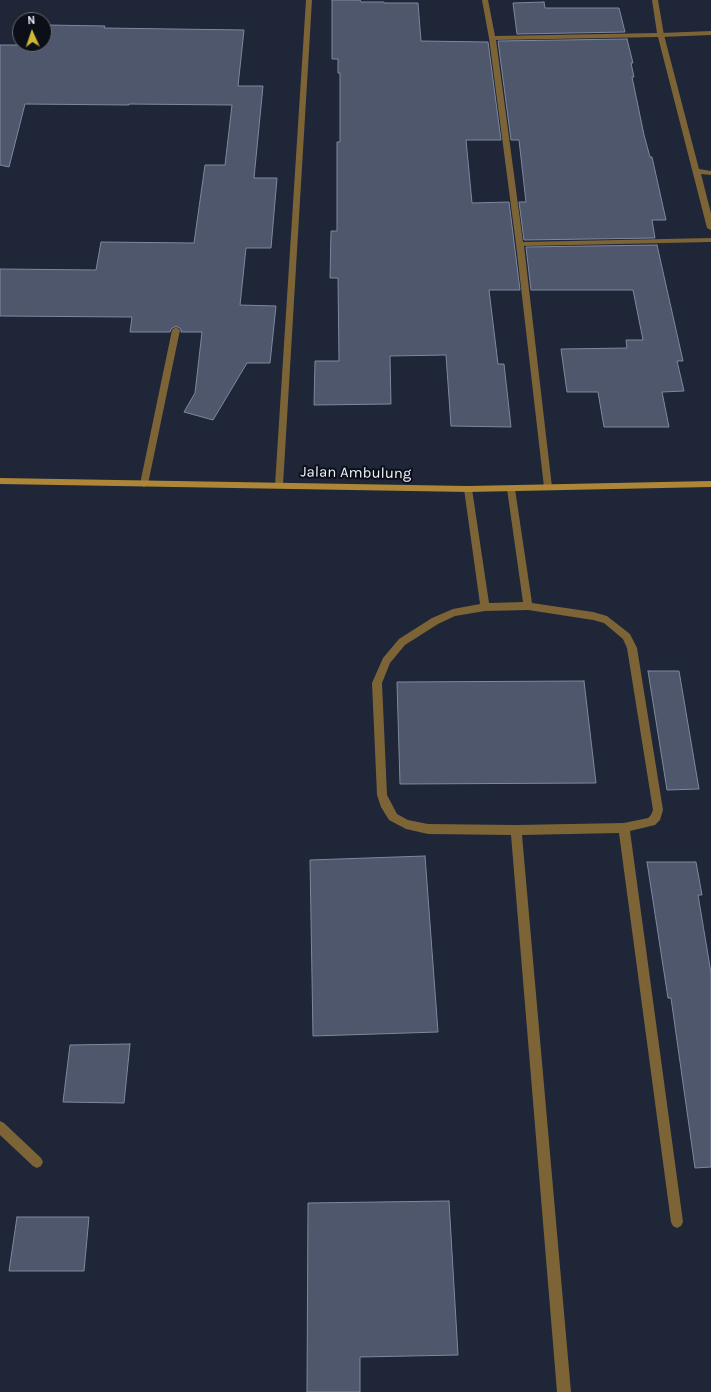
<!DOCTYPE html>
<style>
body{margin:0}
#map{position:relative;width:711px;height:1392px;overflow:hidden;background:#1e2638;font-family:Karla,sans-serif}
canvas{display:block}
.north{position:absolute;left:12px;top:12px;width:40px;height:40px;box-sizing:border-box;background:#0c0f17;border:1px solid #676b74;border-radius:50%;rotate:357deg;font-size:11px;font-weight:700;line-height:16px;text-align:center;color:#f0f5ff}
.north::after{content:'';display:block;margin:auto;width:14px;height:18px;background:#ceb837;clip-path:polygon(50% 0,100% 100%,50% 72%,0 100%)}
</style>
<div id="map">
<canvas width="711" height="1392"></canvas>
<div class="north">N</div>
</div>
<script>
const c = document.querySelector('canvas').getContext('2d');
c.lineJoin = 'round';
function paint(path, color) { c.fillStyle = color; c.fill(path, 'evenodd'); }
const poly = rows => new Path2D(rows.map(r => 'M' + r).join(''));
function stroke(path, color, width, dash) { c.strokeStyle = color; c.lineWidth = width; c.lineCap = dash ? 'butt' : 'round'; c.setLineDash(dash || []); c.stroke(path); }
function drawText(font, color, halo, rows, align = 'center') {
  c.font = font + ' Karla,sans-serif'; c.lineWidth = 4; c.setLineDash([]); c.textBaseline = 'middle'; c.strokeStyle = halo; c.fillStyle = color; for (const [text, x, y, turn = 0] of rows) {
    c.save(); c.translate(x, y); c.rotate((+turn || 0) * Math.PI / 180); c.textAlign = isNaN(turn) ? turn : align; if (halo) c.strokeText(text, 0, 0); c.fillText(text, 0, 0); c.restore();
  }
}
const building = poly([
 [332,0,360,0,361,2,384,2,384,3,418,3,421,41,488,42,501,140,466,140,472,203,509,202,520,290,489,290,498,364,504,364,511,427,451,426,446,355,390,356,391,404,314,405,315,361,339,361,338,278,330,278,331,231,337,231,337,142,340,142,340,73,338,73,338,59,332,59,332,0],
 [544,2,545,8,619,8,625,32,517,34,513,3,544,2],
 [47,25,105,26,104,28,244,30,238,86,263,86,254,178,277,178,271,248,246,248,240,305,276,306,270,363,247,363,213,420,184,412,195,393,202,332,181,332,181,329,176,326,171,329,170,332,130,332,132,317,0,316,0,269,96,270,101,242,194,243,205,165,225,165,232,105,129,104,129,105,25,104,9,167,0,165,0,45,43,45,47,25],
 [627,39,633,63,631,63,634,77,632,77,644,135,650,157,652,157,666,220,652,220,655,238,524,240,519,202,526,202,519,140,511,140,498,41,627,39],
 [657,245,683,361,677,361,684,391,662,392,669,427,604,427,598,392,567,392,561,349,627,348,626,340,643,340,633,290,531,290,526,247,657,245],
 [648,671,679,671,699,789,667,790,648,671],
 [584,681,596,783,400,784,397,682,584,681],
 [425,856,438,1032,313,1036,310,860,425,856],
 [647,862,696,862,702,895,698,895,711,973,711,1167,695,1168,671,998,668,998,647,862],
 [130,1044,124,1103,63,1102,70,1045,130,1044],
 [449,1201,458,1355,360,1357,360,1392,307,1392,308,1203,449,1201],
 [17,1217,89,1217,84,1271,9,1271,17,1217]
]);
paint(building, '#4e576c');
stroke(building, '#7e889f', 1);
paint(poly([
 [711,31,711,35,661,37,658,35,661,33,711,31],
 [176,327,180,330,148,484,144,487,140,484,172,330,176,327],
 [468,486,472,489,489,603,523,602,507,489,511,486,515,489,532,603,593,612,607,616,630,634,637,648,663,810,660,820,655,825,630,831,683,1222,681,1226,677,1228,673,1226,671,1222,619,833,522,835,571,1392,557,1392,511,835,428,834,406,829,389,820,381,807,377,795,372,683,383,658,399,639,432,618,453,609,480,604,464,489,468,486],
 [528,610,593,620,604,623,623,639,627,648,653,810,651,815,648,818,624,823,516,825,428,824,408,820,397,814,387,795,382,683,390,663,405,645,438,624,455,616,485,611,528,610],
 [0,1121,4,1123,41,1158,43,1162,41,1166,37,1168,33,1166,0,1135,0,1121]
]), '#7c6436');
paint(poly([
 [306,0,312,0,283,485,279,488,275,485,306,0],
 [482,0,488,0,495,36,657,33,652,0,658,0,664,35,699,169,711,171,711,175,701,174,711,213,711,230,707,228,658,37,496,40,523,242,711,238,711,242,524,246,552,487,548,490,544,487,516,244,489,38,482,0]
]), '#7c6436');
paint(poly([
 [0,478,468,486,711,481,711,487,468,492,0,484,0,478]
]), '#ad8737');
drawText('15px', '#f0f5ff', '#0c0f17', [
 ["Jalan Ambulung",356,473,1]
]);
</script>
